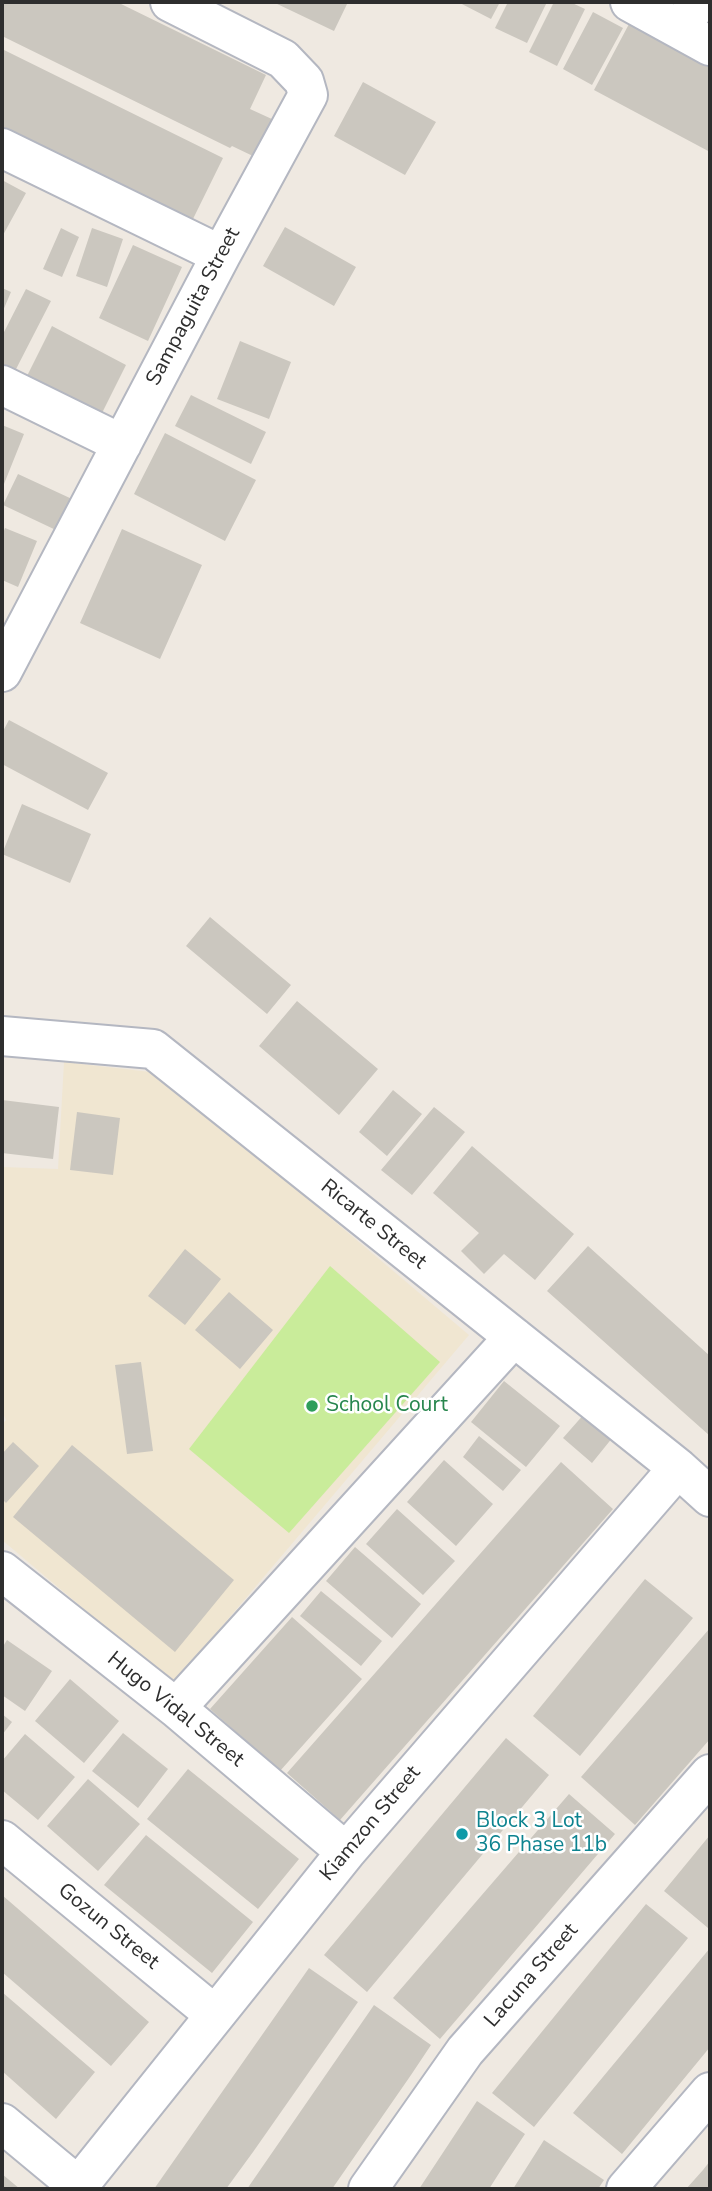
<!DOCTYPE html>
<style>
body{margin:0}
#map{position:relative;width:712px;height:2191px;overflow:hidden;background:#efe9e1;font-family:"Nunito Sans",sans-serif}
canvas{display:block}
.frame{position:absolute;inset:0;border:4px solid #2e2e2e;pointer-events:none}
</style>
<div id="map">
<canvas width="712" height="2191"></canvas>
<div class="frame"></div>
</div>
<script>
const c = document.querySelector('canvas').getContext('2d');
c.lineJoin = 'round';
function paint(path, color) { c.fillStyle = color; c.fill(path, 'evenodd'); }
const poly = rows => new Path2D(rows.map(r => 'M' + r).join(''));
function stroke(path, color, width, dash) { c.strokeStyle = color; c.lineWidth = width; c.lineCap = dash ? 'butt' : 'round'; c.setLineDash(dash || []); c.stroke(path); }
function drawText(font, color, halo, rows, align = 'center') {
  c.font = font + ' "Nunito Sans",sans-serif'; c.lineWidth = 5; c.setLineDash([]); c.textBaseline = 'middle'; c.strokeStyle = halo; c.fillStyle = color; for (const [text, x, y, turn = 0] of rows) {
    c.save(); c.translate(x, y); c.rotate((+turn || 0) * Math.PI / 180); c.textAlign = isNaN(turn) ? turn : align; if (halo) c.strokeText(text, 0, 0); c.fillText(text, 0, 0); c.restore();
  }
}
paint(poly([
 [64,1062,159,1073,469,1335,173,1684,2,1540,2,1425,6,1420,2,1411,2,1167,58,1169]
]), '#f0e6d1');
paint(poly([
 [330,1266,440,1362,289,1533,189,1449]
]), '#c9ec9a');
paint(poly([
 [2,2,117,2,266,75,250,109,274,120,255,157,232,146,230,148,2,36],
 [273,2,348,2,334,31],
 [458,2,500,2,491,19],
 [508,2,547,2,527,43,495,28],
 [554,2,570,2,585,9,557,66,529,52],
 [593,12,623,28,592,85,563,69],
 [629,24,710,65,710,152,594,90],
 [2,49,223,158,192,221,2,127],
 [363,82,436,122,405,175,334,136],
 [2,180,26,193,2,237],
 [285,227,356,267,334,306,263,266],
 [61,228,79,237,62,277,43,269],
 [92,228,123,239,107,287,76,276],
 [133,245,182,267,148,341,99,318],
 [2,288,11,292,2,313],
 [26,289,51,301,14,373,2,366,2,336],
 [52,326,126,365,99,419,25,380],
 [240,341,291,362,269,419,217,399],
 [191,395,266,432,251,464,175,426],
 [2,425,24,434,2,489],
 [165,433,256,480,225,541,134,494],
 [18,474,72,499,58,531,3,505],
 [5,528,37,541,18,587,2,580,2,536],
 [122,529,202,565,160,659,80,623],
 [9,720,108,773,88,810,2,764,2,733],
 [22,804,91,834,70,883,2,854],
 [210,917,291,985,267,1014,186,946],
 [297,1001,378,1069,339,1115,259,1046],
 [393,1090,422,1114,387,1156,359,1132],
 [2,1100,59,1107,53,1159,2,1153],
 [434,1107,465,1132,412,1195,381,1170],
 [77,1112,120,1118,113,1175,70,1170],
 [472,1146,574,1234,535,1280,504,1254,484,1274,461,1251,479,1233,433,1193],
 [588,1246,710,1356,710,1436,547,1291],
 [185,1249,221,1279,185,1325,148,1296],
 [229,1292,273,1330,240,1369,195,1330],
 [141,1362,153,1451,127,1454,115,1365],
 [504,1381,560,1426,526,1467,471,1422],
 [585,1413,613,1437,592,1463,563,1438],
 [479,1436,521,1470,503,1491,463,1457],
 [13,1442,39,1466,6,1503,2,1499,2,1454],
 [72,1445,234,1580,175,1652,13,1517],
 [444,1460,493,1504,456,1546,407,1502],
 [561,1462,613,1509,340,1820,287,1773],
 [397,1509,455,1561,423,1595,366,1544],
 [355,1547,421,1604,392,1638,326,1581],
 [645,1579,693,1618,580,1756,533,1716],
 [321,1591,382,1641,361,1666,300,1616],
 [292,1617,362,1679,280,1771,210,1709],
 [710,1628,710,1739,635,1825,581,1777],
 [7,1640,52,1671,25,1711,2,1695,2,1648],
 [70,1679,119,1721,84,1763,35,1721],
 [2,1714,12,1722,2,1735],
 [123,1733,168,1769,138,1808,92,1771],
 [25,1734,75,1777,38,1820,2,1790,2,1761],
 [506,1738,549,1775,367,1992,324,1955],
 [188,1769,299,1859,258,1909,147,1819],
 [88,1779,140,1824,98,1871,47,1826],
 [569,1794,615,1834,440,2039,393,1998],
 [146,1835,253,1922,212,1973,104,1885],
 [710,1835,710,1925,708,1928,664,1891],
 [2,1895,149,2022,111,2066,2,1972],
 [646,1904,688,1938,534,2127,492,2093],
 [710,1948,710,2047,622,2154,573,2113],
 [309,1968,358,2002,253,2152,226,2189,154,2189],
 [2,1992,95,2072,56,2119,2,2071],
 [374,2005,431,2045,411,2075,332,2189,247,2189],
 [477,2101,525,2134,503,2167,489,2189,419,2189],
 [544,2140,604,2180,598,2189,513,2189],
 [710,2161,710,2189,686,2189,703,2170],
 [2,2174,20,2189,2,2189]
]), '#cbc7bf');
const street = poly([
 [630,2,710,46],
 [681,30,697,2],
 [2,148,221,255],
 [2,385,122,444],
 [2,672,221,255,308,95,304,81,283,59,170,2],
 [2,1036,153,1049,678,1468,710,1497],
 [2,1571,176,1708,346,1852],
 [176,1708,514,1337],
 [2,1840,215,2015],
 [2,2123,78,2186],
 [76,2189,346,1852,678,1468],
 [368,2189,465,2051,710,1774],
 [626,2189,710,2092]
]);
stroke(street, '#b4b7c1', 42);
stroke(street, '#fff', 38);
for (const [x, y, r, color] of [
 [312,1406,7,"#2e9e5b"],
 [462,1834,7,"#0f9aa8"]
]) { const dot = new Path2D(); dot.arc(x, y, r, 0, 2 * Math.PI); c.fillStyle = color; c.fill(dot); stroke(dot, '#fff', 2.5); }
drawText('21px', '#2e2e2e', '#fff', [
 ["Sampaguita Street",194,307,-62],
 ["Ricarte Street",373,1225,39],
 ["Hugo Vidal Street",175,1710,39],
 ["Kiamzon Street",371,1824,-50],
 ["Gozun Street",108,1927,39],
 ["Lacuna Street",532,1976,-49]
]);
drawText('21px', '#27864d', '#fff', [
 ["School Court",326,1406]
], 'left');
drawText('21px', '#0d838f', '#fff', [
 ["Block 3 Lot",476,1822],
 ["36 Phase 11b",476,1846]
], 'left');
</script>
